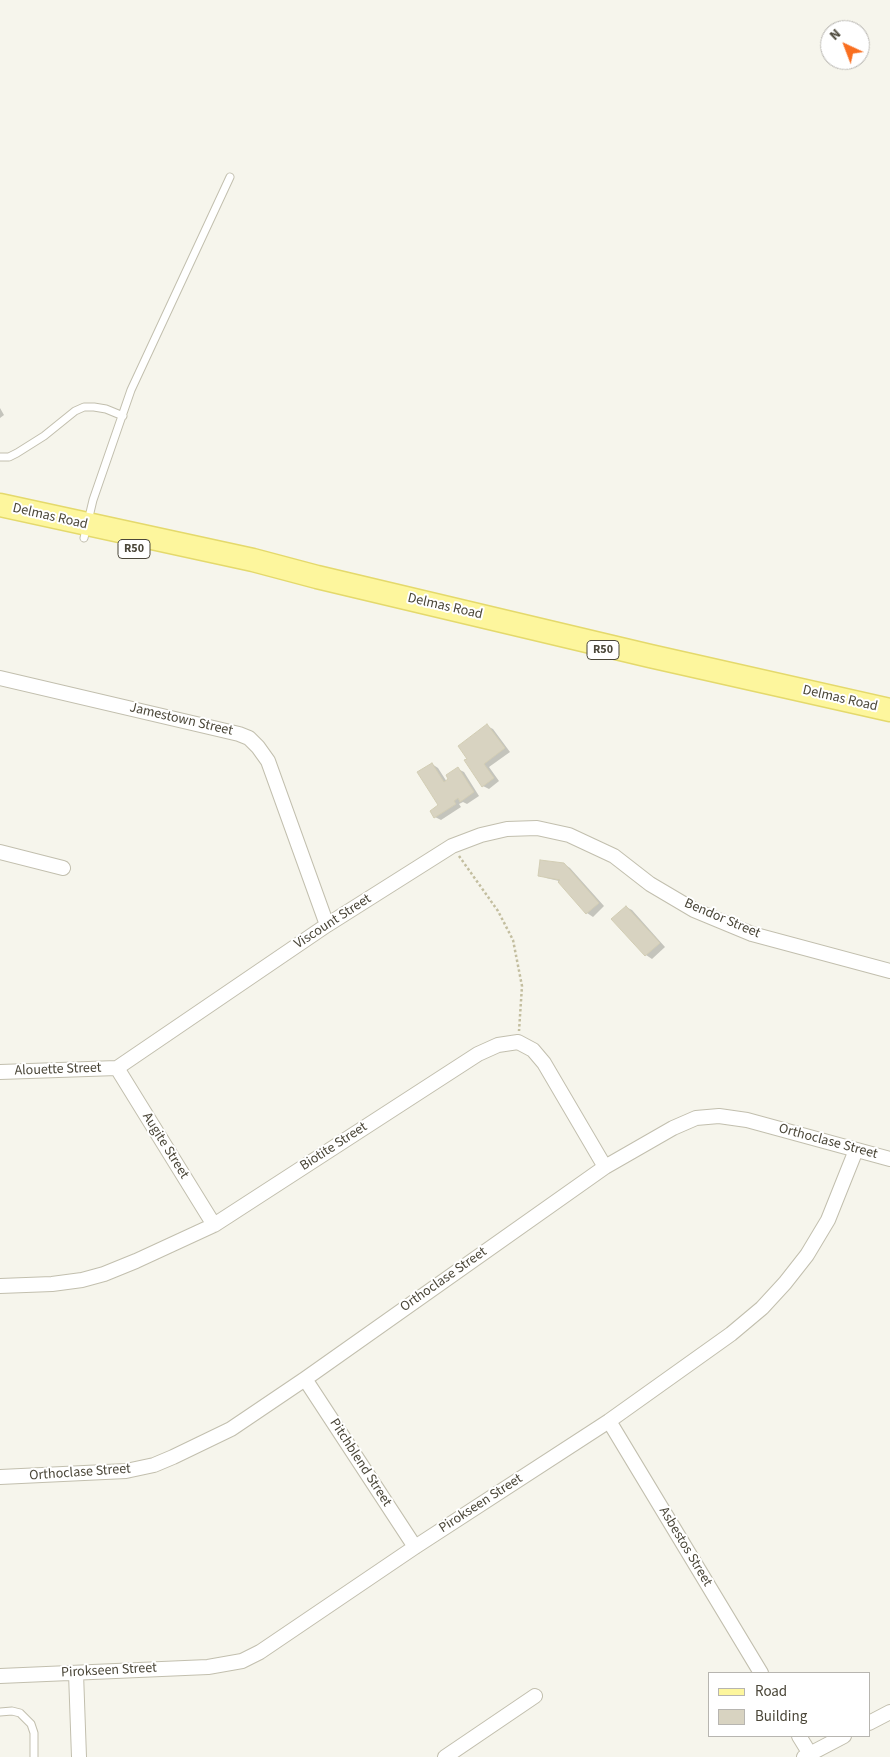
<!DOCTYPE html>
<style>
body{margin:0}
#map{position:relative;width:890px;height:1757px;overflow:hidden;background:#f6f5ec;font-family:"Source Sans 3",sans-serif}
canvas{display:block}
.legend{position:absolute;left:708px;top:1672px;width:162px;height:65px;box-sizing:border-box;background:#fff;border:1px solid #b7b5b0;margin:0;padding:6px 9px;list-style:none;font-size:15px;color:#4b4739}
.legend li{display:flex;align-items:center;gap:10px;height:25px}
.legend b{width:25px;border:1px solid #b7b5b0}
.north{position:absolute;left:820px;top:20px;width:50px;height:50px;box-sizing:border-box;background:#fff;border:1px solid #b7b5b0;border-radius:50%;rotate:317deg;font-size:14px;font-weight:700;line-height:20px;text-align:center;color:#4b4739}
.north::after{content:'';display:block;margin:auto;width:18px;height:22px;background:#f96f20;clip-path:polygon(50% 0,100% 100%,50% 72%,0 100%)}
</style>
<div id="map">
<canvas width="890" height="1757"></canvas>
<ul class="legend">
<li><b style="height:6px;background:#fdf69d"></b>Road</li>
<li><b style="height:14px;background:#d8d3c1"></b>Building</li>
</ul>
<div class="north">N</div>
</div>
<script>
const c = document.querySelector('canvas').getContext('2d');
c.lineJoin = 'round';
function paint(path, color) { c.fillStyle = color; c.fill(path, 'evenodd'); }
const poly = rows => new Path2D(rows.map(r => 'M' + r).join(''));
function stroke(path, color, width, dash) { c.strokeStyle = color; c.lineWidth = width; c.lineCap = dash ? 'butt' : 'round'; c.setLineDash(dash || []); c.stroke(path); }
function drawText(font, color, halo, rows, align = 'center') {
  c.font = font + ' "Source Sans 3",sans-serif'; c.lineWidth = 4; c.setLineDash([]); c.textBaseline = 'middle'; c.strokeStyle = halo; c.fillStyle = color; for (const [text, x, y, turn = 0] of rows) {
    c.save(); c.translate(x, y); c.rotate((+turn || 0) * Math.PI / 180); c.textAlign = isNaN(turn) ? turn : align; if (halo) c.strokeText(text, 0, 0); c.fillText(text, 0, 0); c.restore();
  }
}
paint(poly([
 [0,408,4,415,0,418],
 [487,726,493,729,510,752,489,767,499,781,489,789,483,786,469,759],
 [432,764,438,768,447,782,458,769,464,772,479,796,467,804,463,802,459,804,461,807,441,820,435,817,440,805],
 [564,864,570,868,604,906,593,917,587,913,559,881,546,878,540,875],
 [626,907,632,910,665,947,652,959,646,955,613,919]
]), '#0003');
const building = poly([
 [487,724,505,748,484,764,494,778,482,787,464,760,467,759,458,746,487,724],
 [432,763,444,782,448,779,446,775,458,767,474,792,460,802,458,798,454,801,456,804,434,818,430,811,438,805,417,772,432,763],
 [540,860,564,863,599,903,586,914,558,882,560,880,538,876,540,860],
 [626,906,660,943,645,956,611,919,626,906]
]);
paint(building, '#d8d3c1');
stroke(building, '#d2cdb4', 1);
const lane = poly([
 [0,457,9,457,17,453,44,436,75,411,84,407,94,407,106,409,123,416],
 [84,538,93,500,131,390,230,177],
 [0,1712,12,1711,20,1713,31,1724,34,1733,34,1757]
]);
const street = poly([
 [0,678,239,734,249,738,258,747,268,761,327,925],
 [0,852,63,868],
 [117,1068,327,925,452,846,481,835,507,829,537,828,569,835,614,856,650,884,694,910,752,934,890,971],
 [117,1068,214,1225],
 [0,1072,117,1068],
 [0,1286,52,1284,82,1280,104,1274,136,1261,214,1225,478,1054,498,1045,518,1042,533,1050,544,1063,605,1167],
 [305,1379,415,1547],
 [609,1421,761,1673],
 [0,1477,126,1471,154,1465,173,1457,231,1429,305,1379,605,1167,673,1128,696,1118,719,1116,747,1120,890,1159],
 [76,1673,79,1757],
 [0,1676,208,1667,242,1661,260,1652,415,1547,609,1421,731,1334,762,1308,785,1283,807,1255,828,1220,856,1150],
 [869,1723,890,1712],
 [799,1736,810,1754],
 [445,1757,535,1696],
 [804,1757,844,1736]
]);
const primary = poly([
 [0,505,253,560,317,577,650,656,890,710]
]);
stroke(lane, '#c2bfae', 9);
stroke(street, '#c2bfae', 16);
stroke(primary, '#e4d96c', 25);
stroke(poly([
 [459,856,498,911,513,940,522,986,519,1031]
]), '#c3be9f', 2.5, [2.5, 2.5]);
stroke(lane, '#fff', 7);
stroke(street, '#fff', 14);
stroke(primary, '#fdf69d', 22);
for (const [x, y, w] of [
 [134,549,32],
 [603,650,32]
]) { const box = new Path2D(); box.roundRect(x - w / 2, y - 9.5, w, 19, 4); c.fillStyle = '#fff'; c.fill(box); stroke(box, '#4b4739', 1); }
drawText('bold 12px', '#4b4739', null, [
 ["R50",134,549],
 ["R50",603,650]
]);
drawText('14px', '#4b4739', '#fff', [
 ["Delmas Road",50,517,13],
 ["Delmas Road",445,607,13],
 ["Delmas Road",840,699,13],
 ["Jamestown Street",181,720,13],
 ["Bendor Street",722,919,23],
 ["Viscount Street",333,922,-33],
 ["Alouette Street",58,1070,-2],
 ["Orthoclase Street",828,1142,15],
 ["Augite Street",165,1146,58],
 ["Biotite Street",334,1147,-33],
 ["Orthoclase Street",444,1280,-35],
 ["Pitchblend Street",360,1463,57],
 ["Orthoclase Street",80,1473,-4],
 ["Pirokseen Street",481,1504,-33],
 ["Asbestos Street",685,1547,59],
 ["Pirokseen Street",109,1671,-3]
]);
</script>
